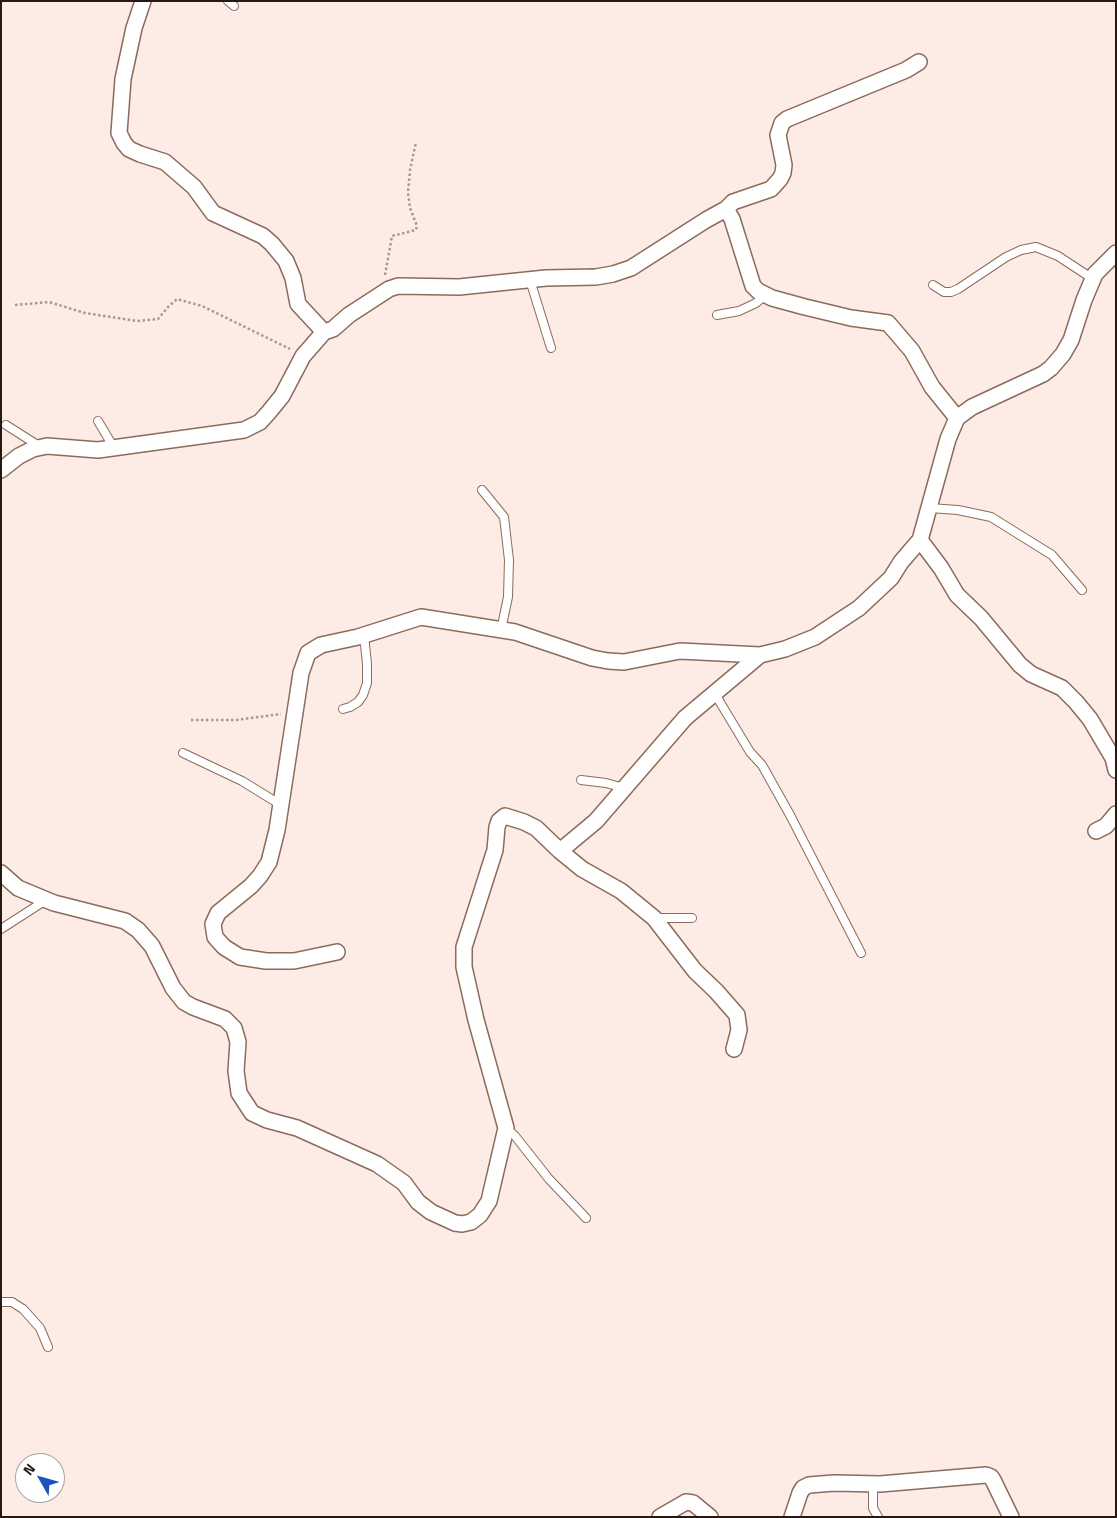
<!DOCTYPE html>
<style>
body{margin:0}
#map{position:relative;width:1117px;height:1518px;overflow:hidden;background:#fcece5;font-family:"Titillium Web",sans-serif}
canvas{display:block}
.frame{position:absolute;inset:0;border:2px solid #261912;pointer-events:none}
.north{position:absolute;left:15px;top:1453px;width:50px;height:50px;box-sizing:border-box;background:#fff;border:1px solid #a8a3a0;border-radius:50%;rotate:308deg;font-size:14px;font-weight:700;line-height:20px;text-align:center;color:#261912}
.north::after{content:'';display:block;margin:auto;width:18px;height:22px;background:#1c51bd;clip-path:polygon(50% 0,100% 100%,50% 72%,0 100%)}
</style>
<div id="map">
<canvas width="1117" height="1518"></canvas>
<div class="frame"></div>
<div class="north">N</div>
</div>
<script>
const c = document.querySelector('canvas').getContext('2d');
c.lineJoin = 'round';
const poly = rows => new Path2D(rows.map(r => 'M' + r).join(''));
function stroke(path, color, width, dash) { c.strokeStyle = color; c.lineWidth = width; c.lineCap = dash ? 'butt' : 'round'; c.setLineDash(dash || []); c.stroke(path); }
const lane = poly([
 [228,1,234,6],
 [530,280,551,348],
 [933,285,944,292,951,292,958,289,1006,257,1021,250,1036,247,1058,256,1093,279],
 [717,315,739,311,756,303,765,295],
 [98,421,114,448],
 [6,425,39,446],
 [482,490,504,517,509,560,508,597,501,630],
 [929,508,958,510,991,517,1052,555,1082,590],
 [715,694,750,752,762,765,790,815,861,953],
 [343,709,350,707,358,702,363,695,367,683,367,664,364,635],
 [183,753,242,781,281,805],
 [581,780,606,783,624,788],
 [654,918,692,918],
 [1,929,46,900],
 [506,1128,515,1136,549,1179,586,1218],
 [1,1302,12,1302,23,1309,40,1328,48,1347],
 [873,1484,873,1508,878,1517]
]);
const street = poly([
 [143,1,134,28,123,79,119,133,124,143,129,149,140,154,165,162,194,187,213,213,263,236,272,244,286,261,293,278,298,304,324,332],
 [726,209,733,202,771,189,780,179,783,173,784,165,778,135,782,123,787,119,906,70,919,62],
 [957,418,972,407,1043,374,1051,368,1063,354,1071,340,1084,300,1095,274,1116,253],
 [1,470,19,456,33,449,47,446,98,450,244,430,260,422,269,412,282,396,303,356,324,332,333,329,349,315,389,289,398,286,459,287,546,278,596,277,613,274,631,268,706,220,726,209,732,219,753,286,758,291,772,298,805,307,851,318,888,323,912,351,932,387,957,418,948,439,920,540,901,562,891,578,859,608,815,637,785,649,760,655,680,651,624,662,608,661,592,658,515,632,421,617,358,637,321,645,308,653,301,673,277,830,269,862,260,876,251,886,218,913,213,924,215,937,224,947,240,957,266,961,294,961,337,952],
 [920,540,941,568,957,595,981,618,1020,665,1031,674,1062,688,1076,702,1090,719,1113,758,1116,770],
 [1096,831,1106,826,1116,814],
 [560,851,582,869,621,891,654,918,695,971,716,991,737,1015,739,1030,734,1049],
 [1,873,18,888,54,903,125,921,138,930,152,946,173,988,184,1002,193,1007,225,1019,234,1028,238,1042,236,1071,239,1093,252,1113,267,1120,297,1128,377,1164,404,1183,418,1202,431,1212,455,1223,462,1224,471,1222,480,1215,489,1201,506,1128,476,1020,464,967,464,947,495,850,497,827,499,821,505,816,524,822,536,828,560,851,596,821,685,718,760,655],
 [660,1517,686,1502,693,1503,710,1517],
 [792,1517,800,1493,803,1488,809,1485,834,1483,880,1484,986,1475,991,1477,993,1480,1011,1517]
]);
stroke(lane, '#8b6b5b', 10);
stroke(street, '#8b6b5b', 18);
stroke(poly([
 [385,275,392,236,416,230,417,226,410,208,408,193,410,170,416,142],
 [15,305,49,302,85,313,137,321,158,319,168,307,177,299,202,306,290,349],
 [191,720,236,720,281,714]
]), '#a79891', 2.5, [2.5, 2.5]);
stroke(lane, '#fff', 8);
stroke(street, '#fff', 15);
</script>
